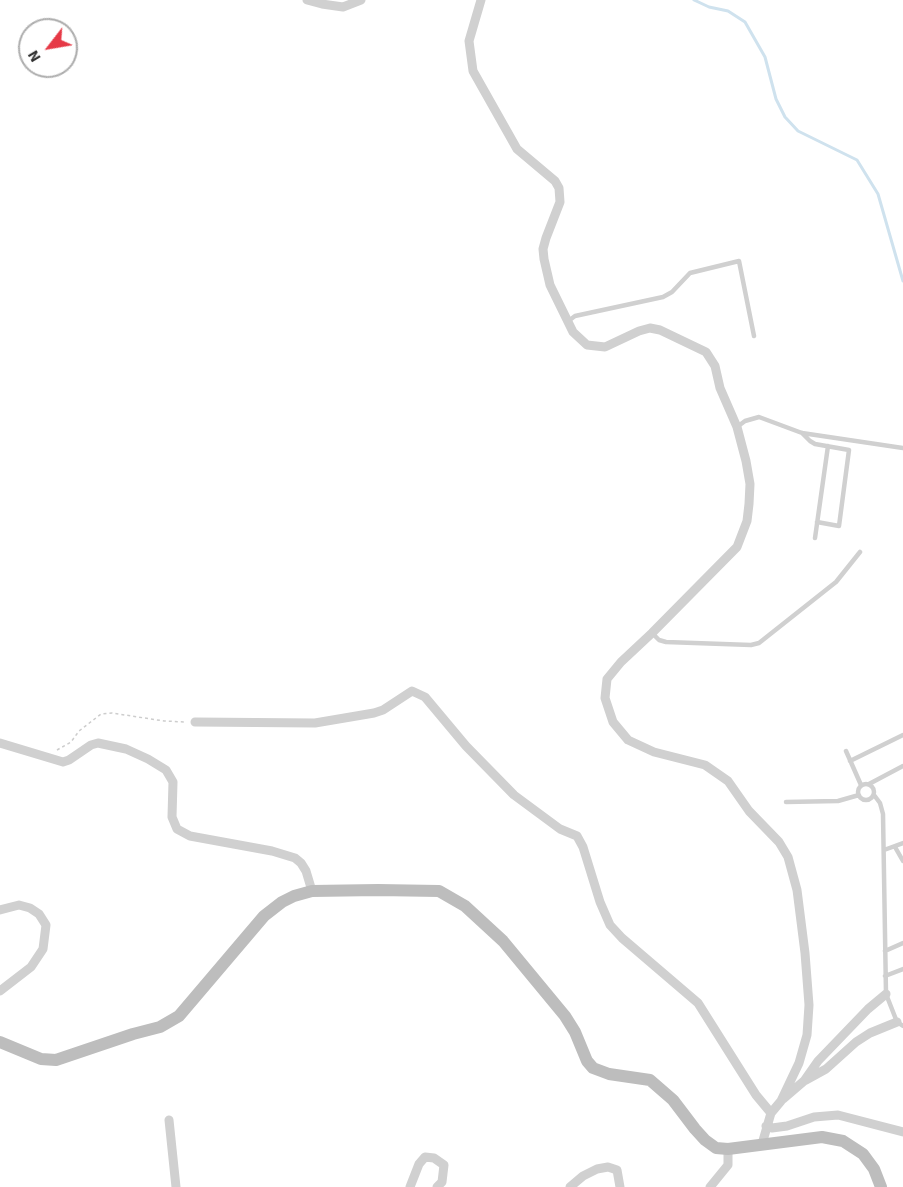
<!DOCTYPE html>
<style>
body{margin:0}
#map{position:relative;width:903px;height:1187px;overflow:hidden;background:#fff;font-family:"Source Sans 3",sans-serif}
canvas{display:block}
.north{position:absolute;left:18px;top:18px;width:60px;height:60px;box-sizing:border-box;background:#fff;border:2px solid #adadad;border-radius:50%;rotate:239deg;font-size:16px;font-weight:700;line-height:24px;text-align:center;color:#333}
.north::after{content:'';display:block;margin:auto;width:21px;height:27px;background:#e63946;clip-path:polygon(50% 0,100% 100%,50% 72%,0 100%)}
</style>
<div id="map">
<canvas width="903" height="1187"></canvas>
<div class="north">N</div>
</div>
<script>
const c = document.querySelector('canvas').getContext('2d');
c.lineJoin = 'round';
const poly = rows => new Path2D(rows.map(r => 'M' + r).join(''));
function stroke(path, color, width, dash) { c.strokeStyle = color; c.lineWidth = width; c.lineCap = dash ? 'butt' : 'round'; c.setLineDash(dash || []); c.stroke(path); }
stroke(poly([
 [694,0,709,7,728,11,745,22,765,57,776,99,785,117,798,131,857,160,878,194,903,281]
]), '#cfe2ee', 3);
stroke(poly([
 [57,750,71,742,79,731,101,714,112,713,164,721,185,722]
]), '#cdcdcd', 1.5, [3, 3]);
stroke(poly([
 [567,322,575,316,663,297,672,292,690,273,739,261,754,336],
 [737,427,745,421,759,417,802,433,903,448],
 [802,433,810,441,815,444,849,450,839,526,817,522],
 [815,538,828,446],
 [652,633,659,640,666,642,751,645,759,643,836,582,860,552],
 [846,751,861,785],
 [850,761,903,735],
 '858 792a8 8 0 1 1 16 0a8 8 0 1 1-16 0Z',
 [869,784,903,766],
 [874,795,880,803,883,814,886,994,897,1022,903,1026],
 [786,802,838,801,859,795],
 [895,847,903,861],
 [884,850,903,843],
 [885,951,903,943],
 [885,976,903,969]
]), '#d0d0d0', 4.5);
stroke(poly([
 [307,0,322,4,343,7,361,0],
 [481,0,469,41,473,71,517,149,555,181,559,188,560,202,546,238,543,249,544,259,550,285,573,332,587,345,605,347,639,331,650,328,660,330,706,352,715,366,720,388,737,427,746,461,750,484,749,504,747,521,737,547,652,633,621,662,607,679,605,698,613,722,628,740,654,752,705,765,728,781,749,811,779,842,788,857,797,890,805,953,809,1005,807,1035,799,1063,781,1101,771,1113,762,1144],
 [195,722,315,723,374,713,383,710,412,691,425,697,466,746,514,795,560,829,577,836,583,847,600,902,610,925,622,938,698,1003,756,1095,771,1113],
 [0,743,63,762,69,760,91,745,98,743,126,749,148,759,166,770,173,782,172,817,177,829,190,836,272,851,295,858,301,863,306,871,312,891],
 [0,910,19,905,30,908,39,914,46,925,43,949,31,967,0,991],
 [806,1080,826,1069,856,1042,870,1033,897,1022],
 [783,1099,804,1081,818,1061,868,1009,886,994],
 [169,1120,176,1187],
 [766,1126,772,1128,787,1126,814,1117,838,1115,903,1132],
 [410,1187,419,1164,425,1157,434,1158,444,1165,442,1182,437,1187],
 [570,1187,583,1176,597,1169,608,1167,617,1170,620,1187],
 [710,1187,728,1165,728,1149]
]), '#d0d0d0', 9);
stroke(poly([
 [0,1042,41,1059,56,1060,133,1034,160,1027,179,1016,264,916,282,902,294,896,312,891,378,890,439,891,465,906,503,941,565,1016,575,1032,587,1061,593,1068,609,1074,650,1080,673,1100,695,1129,705,1140,716,1148,728,1149,822,1137,843,1141,863,1154,874,1169,881,1187]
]), '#bdbdbd', 12);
</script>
